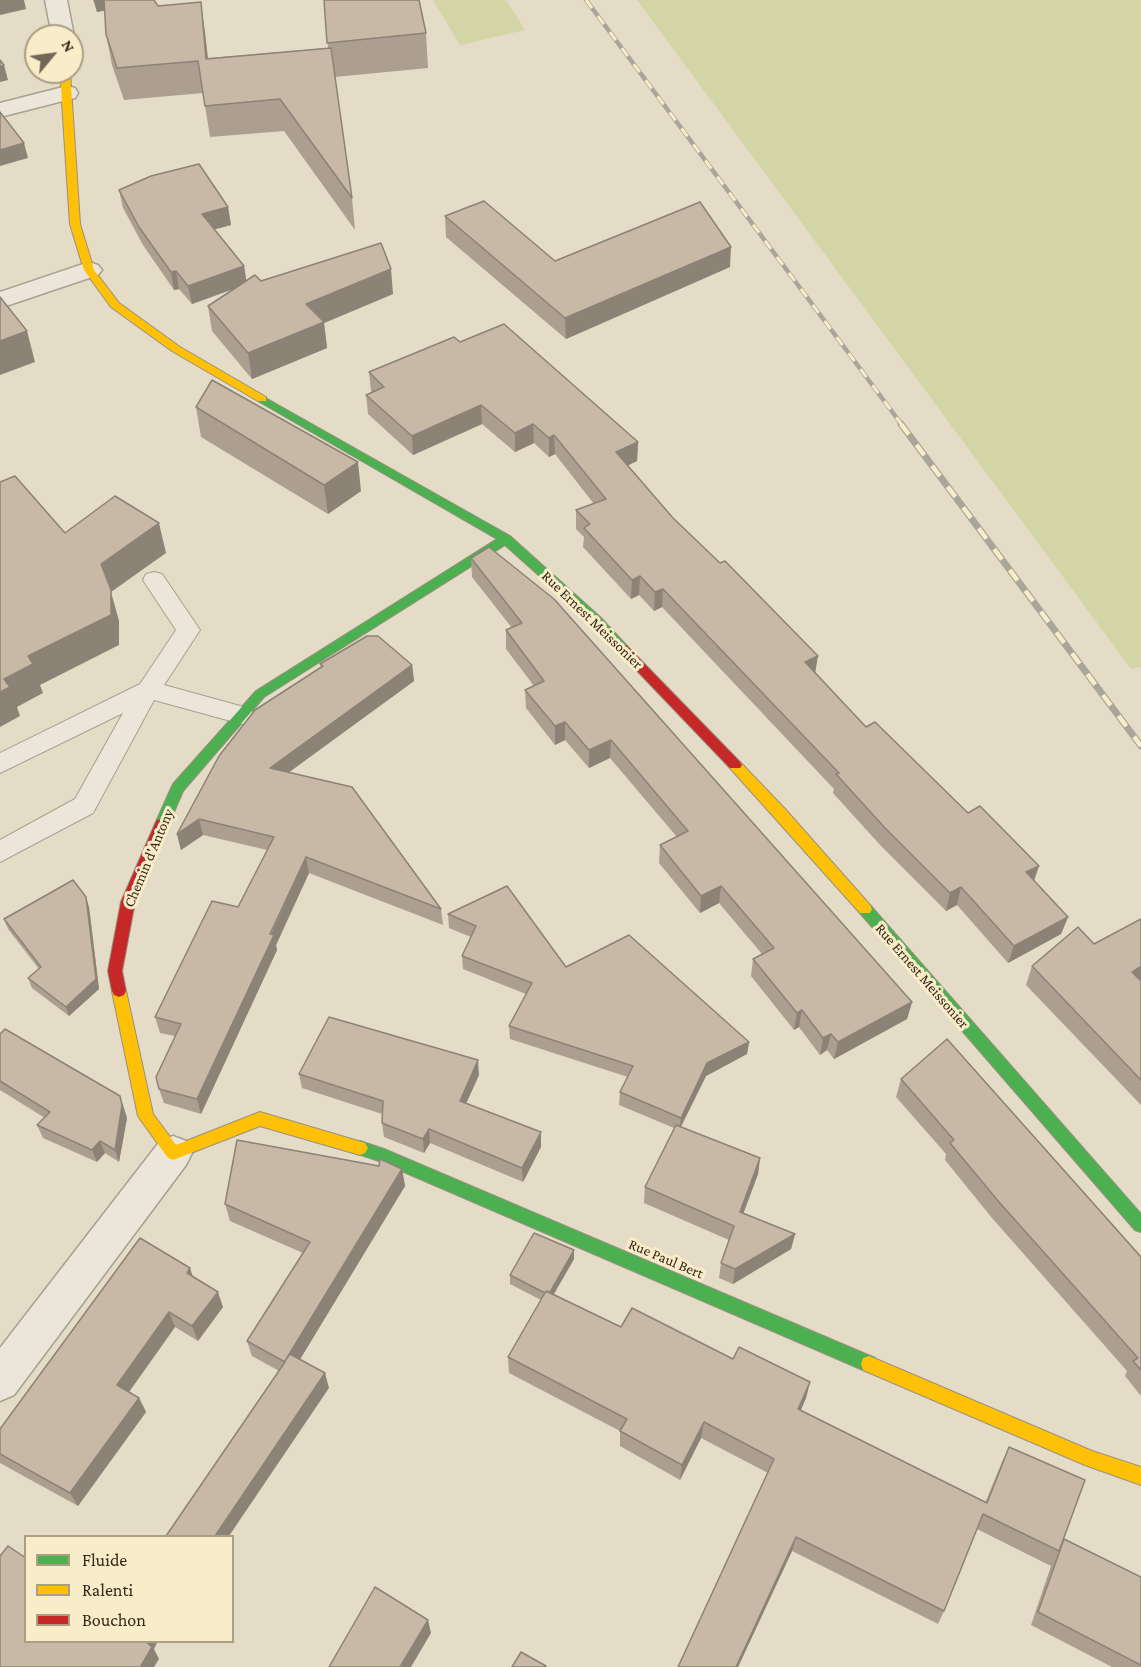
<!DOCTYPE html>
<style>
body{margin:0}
#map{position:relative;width:1141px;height:1667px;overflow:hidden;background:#e4dcc6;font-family:"Crimson Pro",serif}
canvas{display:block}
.legend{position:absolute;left:24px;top:1535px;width:210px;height:108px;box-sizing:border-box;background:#f8ecc9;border:2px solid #aa9e83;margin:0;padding:8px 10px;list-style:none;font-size:18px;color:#362819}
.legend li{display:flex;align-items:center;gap:12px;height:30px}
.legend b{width:30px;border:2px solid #aa9e83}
.north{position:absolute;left:24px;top:24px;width:60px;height:60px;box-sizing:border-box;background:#f8ecc9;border:2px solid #aa9e83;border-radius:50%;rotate:61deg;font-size:16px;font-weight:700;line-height:24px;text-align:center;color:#362819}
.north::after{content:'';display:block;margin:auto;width:21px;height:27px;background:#736756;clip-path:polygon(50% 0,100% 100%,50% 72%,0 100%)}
</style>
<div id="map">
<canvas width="1141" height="1667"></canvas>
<ul class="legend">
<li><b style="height:8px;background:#4caf50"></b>Fluide</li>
<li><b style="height:8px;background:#ffc107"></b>Ralenti</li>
<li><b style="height:8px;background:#c62828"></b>Bouchon</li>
</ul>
<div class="north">N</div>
</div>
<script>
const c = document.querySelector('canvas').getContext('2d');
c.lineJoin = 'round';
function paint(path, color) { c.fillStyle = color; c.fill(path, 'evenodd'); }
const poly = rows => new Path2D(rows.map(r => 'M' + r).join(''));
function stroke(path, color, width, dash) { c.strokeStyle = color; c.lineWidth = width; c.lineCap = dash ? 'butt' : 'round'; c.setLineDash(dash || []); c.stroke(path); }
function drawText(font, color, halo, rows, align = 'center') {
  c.font = font + ' "Crimson Pro",serif'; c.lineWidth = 6; c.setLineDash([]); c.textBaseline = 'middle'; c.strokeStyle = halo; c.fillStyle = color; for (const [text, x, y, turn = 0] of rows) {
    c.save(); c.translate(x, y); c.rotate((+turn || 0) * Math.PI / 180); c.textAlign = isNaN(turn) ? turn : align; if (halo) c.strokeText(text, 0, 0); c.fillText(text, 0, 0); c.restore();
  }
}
paint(poly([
 [433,0,506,0,525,30,460,45],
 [637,0,1141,0,1141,667,1131,669]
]), '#d3d5a6');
const lane = poly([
 [154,572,162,574,200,630,164,685,251,709,254,715,251,721,242,724,154,700,93,813,0,862,0,840,75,799,123,713,0,773,0,753,140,684,176,630,143,580,146,574,154,572]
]);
const street = poly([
 [45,0,67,0,74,36,72,39,72,36,52,36,45,0],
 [67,86,75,88,78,93,75,98,0,117,0,103,67,86],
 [89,262,98,265,102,270,98,275,0,308,0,292,89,262],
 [173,1136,186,1141,192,1153,186,1165,14,1395,0,1401,0,1348,160,1141,173,1136]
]);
const fast = poly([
 [262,396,510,536,600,617,627,646,629,649,627,652,619,652,592,623,505,545,264,697,183,791,167,828,157,828,155,824,173,784,256,691,497,539,258,401,258,397,262,396],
 [865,903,870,905,1141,1214,1141,1232,1135,1230,860,913,858,909,860,905,865,903],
 [360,1141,384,1149,875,1358,877,1364,875,1370,869,1372,863,1370,376,1160,355,1153,352,1148,355,1143,360,1141]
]);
const slow = poly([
 [60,72,70,72,80,224,94,270,119,303,180,347,266,397,266,401,258,401,172,351,111,307,84,270,70,224,60,72],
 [735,760,740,762,785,809,870,905,872,909,870,913,860,913,730,768,728,765,730,762,735,760],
 [119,985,124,987,126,991,153,1114,176,1145,260,1112,365,1143,368,1148,365,1153,360,1155,260,1126,173,1160,168,1158,138,1116,112,991,114,987,119,985],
 [869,1356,1092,1451,1141,1467,1141,1485,1085,1465,863,1370,861,1364,863,1358,869,1356]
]);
const jam = poly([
 [623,645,627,646,740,762,742,765,740,768,730,768,619,652,617,649,619,646,623,645],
 [162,819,167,820,169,824,135,902,122,971,126,991,124,995,119,997,114,995,112,991,108,971,121,902,155,824,157,820,162,819]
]);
stroke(lane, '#a8a090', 2);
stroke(street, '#a8a090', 3);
stroke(fast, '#989080', 2);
stroke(slow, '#989080', 2);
stroke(jam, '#989080', 2);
paint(lane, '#ebe6d9');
paint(street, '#ebe6d9');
paint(fast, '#4caf50');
paint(slow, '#ffc107');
paint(jam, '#c62828');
const railFar1 = poly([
 [586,0,902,425]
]);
const rail = poly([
 [901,424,1141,746]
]);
stroke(railFar1, '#aaa599', 4.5);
stroke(rail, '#aaa599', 7);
stroke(railFar1, '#f8ecc9', 3, [10]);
stroke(rail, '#f8ecc9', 4.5, [13]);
paint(poly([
 [93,0,154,0,158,6,205,33,208,58,328,48,324,0,426,33,428,68,335,77,352,198,355,230,284,131,210,137,203,93,124,100,112,65,106,34,105,10,97,12],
 [119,190,228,207,231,225,214,229,244,266,246,281,261,281,393,294,324,323,327,348,252,379,212,331,208,306,233,289,192,304,179,289,174,290,143,245,123,208],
 [445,216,555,261,730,267,566,339,446,237],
 [460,342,638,442,637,461,627,466,673,518,866,727,1034,881,1068,917,1061,934,1008,963,957,905,946,911,881,846,833,793,834,789,662,607,654,611,639,595,631,599,583,547,584,537,576,529,576,510,594,504,555,454,549,457,534,443,515,452,482,424,413,455,368,414,366,395,372,392,371,391,369,372],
 [196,407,361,491,328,514,201,437],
 [471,558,912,1002,907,1019,834,1059,827,1050,820,1055,799,1027,794,1030,751,976,753,959,762,954,719,903,700,913,659,863,660,845,677,837,610,758,589,768,565,740,555,745,526,708,525,690,534,686,506,649,506,630,512,628,472,577],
 [320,664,412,665,414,681,289,772,441,909,443,925,309,873,276,945,277,950,201,1114,164,1103,159,1089,175,1036,160,1033,155,1017,238,907,267,850,203,835,181,850,177,834,321,668],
 [507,886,566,967,749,1042,747,1054,706,1076,681,1127,760,1158,758,1174,743,1213,795,1234,791,1249,733,1284,719,1278,721,1263,729,1240,644,1203,645,1187,674,1128,619,1105,620,1092,628,1077,510,1039,509,1026,526,994,463,969,462,956,471,937,449,928,448,914],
 [89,907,99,989,69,1016,32,988,28,978,39,969,8,929,4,919],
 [1141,919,1141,979,1140,980,1141,981,1141,1105,1026,985,1032,966,1094,944],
 [0,1034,120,1096,127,1118,119,1162,105,1153,97,1162,43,1138,37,1125,45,1118,0,1090],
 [299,1074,479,1075,466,1103,541,1132,541,1147,523,1182,430,1143,424,1153,384,1137,382,1123,382,1114,302,1088],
 [901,1079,1141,1257,1141,1396,1125,1376,1127,1371,992,1218,945,1160,946,1154,896,1097],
 [379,1166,402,1169,405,1186,300,1359,329,1388,279,1371,252,1356,247,1341,303,1253,230,1221,225,1204],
 [574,1259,554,1294,621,1327,733,1359,810,1382,806,1398,801,1410,985,1503,1002,1462,1009,1447,1064,1539,1141,1577,1141,1667,1112,1667,1031,1625,1052,1563,1051,1566,977,1529,944,1611,938,1624,792,1551,738,1667,678,1667,768,1473,701,1438,680,1480,620,1446,620,1431,509,1373,508,1357,541,1300,510,1284,510,1275],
 [193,1277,223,1307,198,1341,175,1327,129,1392,139,1398,146,1412,78,1506,0,1463,0,1429]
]), '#ac9f90');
paint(poly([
 [0,0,24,0,26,9,0,15],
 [94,0,107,0,109,10,97,12],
 [201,2,205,33,211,90,206,59],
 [4,65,8,80,0,82,0,67],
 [24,143,28,158,0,166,0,150],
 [228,207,231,225,205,232,202,214],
 [731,247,730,267,566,339,565,318],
 [244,266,247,284,192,304,188,286],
 [391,269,393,294,324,323,327,348,252,379,248,353,306,304],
 [176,271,179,289,174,290,171,272],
 [27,331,35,362,0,375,0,341],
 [481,405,482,424,413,455,412,436],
 [533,424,534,443,515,452,515,433],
 [554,435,555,454,549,457,549,438],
 [638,442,637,461,615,471,616,452],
 [358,462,361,491,328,514,324,485],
 [159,523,166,553,111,592,119,621,119,645,40,685,43,693,17,707,20,716,0,727,0,692,4,679,28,656,101,564],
 [640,576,639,595,631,599,632,580],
 [663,589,662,607,654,611,655,592],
 [818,656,815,674,805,662],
 [412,665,414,681,273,784,270,768],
 [565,722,565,740,555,745,555,726],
 [611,740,610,758,589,768,589,750],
 [199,819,203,835,181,850,177,834],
 [306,857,309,873,276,945,277,950,201,1114,197,1099],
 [1039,866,1033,884,1026,872],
 [721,886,719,903,700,913,701,896],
 [961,887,957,905,946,911,950,893],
 [86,897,89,907,99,989,69,1016,66,1007],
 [1068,917,1061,934,1008,963,1014,946],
 [1141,966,1141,979,1125,990,1132,972],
 [912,1002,907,1019,834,1059,838,1042],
 [802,1010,799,1027,794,1030,797,1013],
 [831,1034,827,1050,820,1055,823,1038],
 [749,1042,747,1054,706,1076,679,1130,681,1118,707,1063],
 [478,1060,479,1075,461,1115,460,1101],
 [120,1096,127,1118,119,1162,115,1150],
 [429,1129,430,1143,424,1153,423,1139],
 [541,1132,541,1147,523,1182,522,1168],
 [100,1141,105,1153,97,1162,92,1150],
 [760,1158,758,1174,738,1228,740,1212],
 [402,1169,405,1186,290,1376,285,1361],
 [795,1234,791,1249,733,1284,735,1269],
 [574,1250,574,1259,548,1304,548,1295],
 [190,1268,195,1283,187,1273],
 [218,1292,223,1307,198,1341,192,1326],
 [169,1312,175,1327,124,1399,117,1385],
 [325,1373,329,1388,229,1536,215,1536],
 [810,1382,806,1398,794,1425,798,1409],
 [139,1398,146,1412,78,1506,70,1493],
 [704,1422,701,1438,680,1480,682,1465],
 [796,1537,792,1551,738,1667,736,1667],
 [428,1620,431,1633,411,1667,400,1667],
 [144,1641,158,1641,154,1649,159,1659,154,1667,142,1667,141,1666]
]), '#8c8275');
const building = poly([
 [104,0,154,0,158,6,201,2,206,59,331,48,352,198,280,99,205,106,198,61,117,68,106,34,104,0],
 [324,0,419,0,426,33,327,43,324,0],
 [0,60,4,65,0,67,0,60],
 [0,112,24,143,0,150,0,112],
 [199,164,228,207,202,214,244,266,188,286,176,271,171,272,139,227,119,190,151,176,199,164],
 [484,201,555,261,700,202,731,247,565,318,445,216,484,201],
 [381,243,391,269,306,304,324,322,248,353,208,306,255,275,261,281,381,243],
 [0,297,27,331,0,341,0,297],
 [504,324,638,442,616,452,673,518,720,563,725,561,818,656,805,662,866,727,875,722,968,813,980,806,1039,866,1026,872,1068,917,1014,946,961,887,950,893,885,828,836,774,839,773,663,589,655,592,640,576,632,580,584,528,590,524,576,510,606,499,554,435,549,438,533,424,515,433,481,405,412,436,366,395,384,387,369,372,454,337,460,342,504,324],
 [212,380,358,462,324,485,196,407,212,380],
 [15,476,65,533,115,496,159,523,101,564,111,590,111,615,28,656,33,664,4,679,10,687,0,692,0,482,15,476],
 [489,547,554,599,912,1002,838,1042,831,1034,823,1038,802,1010,797,1013,753,959,774,948,721,886,701,896,660,845,688,831,611,740,589,750,565,722,555,726,525,690,544,681,506,630,522,623,471,558,489,547],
 [367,636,378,636,412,665,270,768,352,787,441,909,306,857,270,934,274,935,197,1099,159,1089,156,1077,181,1024,155,1017,212,901,238,907,274,837,199,819,177,834,219,756,255,710,323,666,320,664,367,636],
 [73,880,86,897,96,979,66,1007,28,978,41,967,4,919,73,880],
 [507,886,566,967,629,935,749,1042,707,1063,681,1118,620,1092,633,1066,509,1026,532,983,462,956,476,926,448,914,507,886],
 [1141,919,1141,966,1132,972,1141,981,1141,1080,1032,966,1078,927,1094,944,1141,919],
 [329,1017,478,1060,460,1101,541,1132,522,1168,429,1129,423,1139,382,1123,383,1101,299,1074,329,1017],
 [5,1029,120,1096,122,1105,115,1150,100,1141,92,1150,37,1125,50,1112,0,1081,0,1034,5,1029],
 [947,1039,1141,1257,1141,1370,1133,1361,1138,1358,999,1202,950,1143,954,1140,901,1079,947,1039],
 [676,1125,760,1158,740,1212,795,1234,735,1269,721,1263,734,1226,645,1187,676,1125],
 [237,1140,379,1166,380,1159,402,1169,285,1361,290,1354,325,1373,215,1536,166,1536,285,1362,247,1341,310,1242,225,1204,237,1140],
 [534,1233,574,1250,550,1292,546,1291,545,1293,510,1275,534,1233],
 [140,1238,190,1268,187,1273,218,1292,192,1326,169,1312,117,1385,139,1398,70,1493,0,1454,0,1429,140,1238],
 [546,1291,621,1327,632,1308,733,1359,739,1347,810,1382,798,1409,987,1503,1009,1447,1085,1480,1059,1551,983,1514,944,1611,796,1537,736,1667,678,1667,774,1459,704,1422,682,1465,620,1431,627,1419,508,1357,546,1291],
 [1064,1539,1141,1577,1141,1665,1038,1612,1064,1539],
 [8,1546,26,1558,26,1641,145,1641,152,1647,141,1666,142,1667,0,1667,0,1556,8,1546],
 [375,1587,428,1620,400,1667,329,1667,375,1587],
 [521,1652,546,1666,545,1667,512,1667,521,1652]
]);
paint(building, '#c8b9a7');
stroke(building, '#8c8275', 1.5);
drawText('15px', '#362819', '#f8ecc9', [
 ["Rue Ernest Meissonier",592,620,44],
 ["Chemin d'Antony",149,858,-67],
 ["Rue Ernest Meissonier",922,976,49],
 ["Rue Paul Bert",666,1259,23]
]);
</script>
